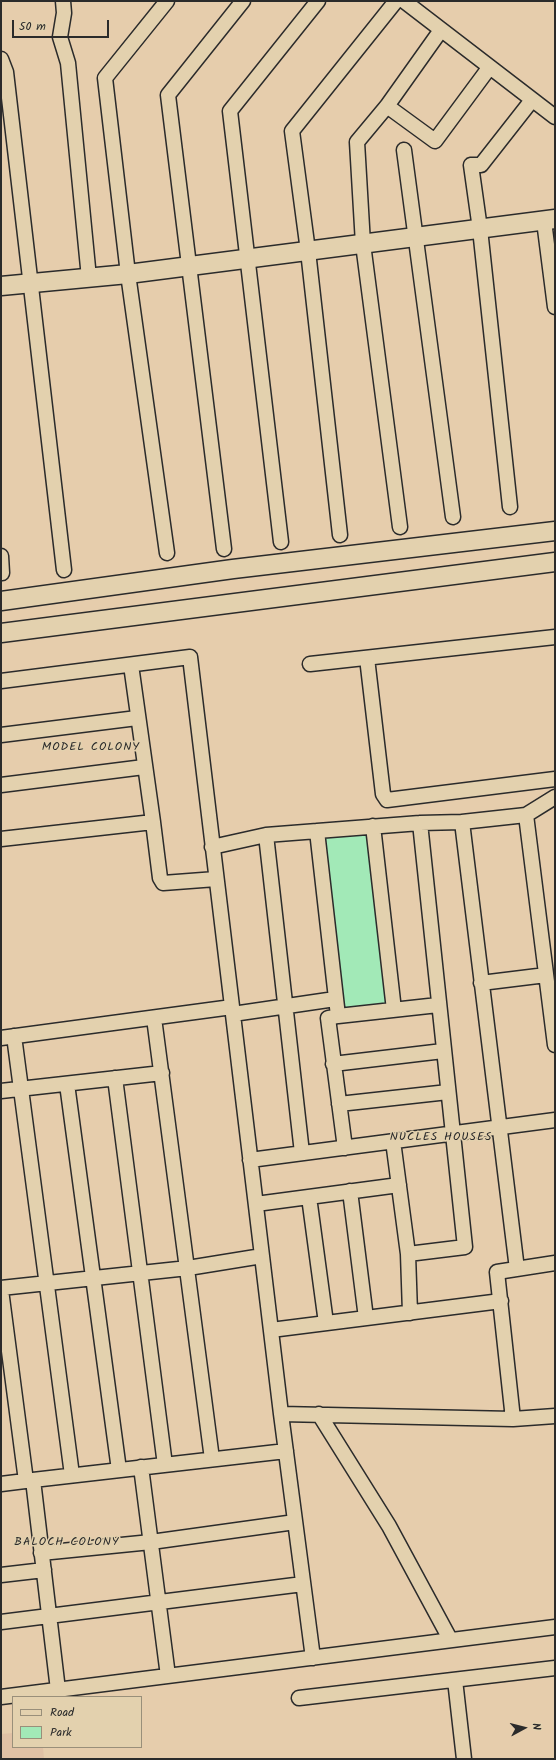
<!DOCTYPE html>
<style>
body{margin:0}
#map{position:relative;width:556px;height:1760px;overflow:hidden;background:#e6cdac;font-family:Kalam,sans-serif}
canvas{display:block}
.frame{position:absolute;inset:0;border:2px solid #2b2b2b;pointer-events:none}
.legend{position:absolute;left:12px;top:1696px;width:130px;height:52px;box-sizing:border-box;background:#e3d1ae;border:1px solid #998f7a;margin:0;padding:5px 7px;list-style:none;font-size:12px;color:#2b2b2b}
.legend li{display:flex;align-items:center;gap:8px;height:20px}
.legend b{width:20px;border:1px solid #998f7a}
.north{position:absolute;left:504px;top:1708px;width:40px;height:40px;-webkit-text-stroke:3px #e3d1ae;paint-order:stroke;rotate:83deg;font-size:11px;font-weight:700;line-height:16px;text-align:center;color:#2b2b2b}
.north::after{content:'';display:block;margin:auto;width:14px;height:18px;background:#2b2b2b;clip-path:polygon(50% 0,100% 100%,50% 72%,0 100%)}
.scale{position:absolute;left:12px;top:20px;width:97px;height:18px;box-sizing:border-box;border:2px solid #2b2b2b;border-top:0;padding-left:5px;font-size:12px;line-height:14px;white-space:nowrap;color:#2b2b2b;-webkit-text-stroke:3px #e3d1ae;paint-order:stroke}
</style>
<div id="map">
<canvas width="556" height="1760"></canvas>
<div class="frame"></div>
<ul class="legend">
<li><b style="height:5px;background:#e3d1ae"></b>Road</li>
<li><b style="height:11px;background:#a2e9b7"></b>Park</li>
</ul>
<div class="north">N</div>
<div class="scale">50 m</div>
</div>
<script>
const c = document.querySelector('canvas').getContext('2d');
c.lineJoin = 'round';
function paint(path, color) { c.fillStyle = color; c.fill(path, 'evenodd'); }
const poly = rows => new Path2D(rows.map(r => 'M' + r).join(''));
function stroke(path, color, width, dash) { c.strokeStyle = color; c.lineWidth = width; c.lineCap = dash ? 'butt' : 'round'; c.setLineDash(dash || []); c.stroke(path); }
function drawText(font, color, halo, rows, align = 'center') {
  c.font = font + ' Kalam,sans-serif'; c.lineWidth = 3; c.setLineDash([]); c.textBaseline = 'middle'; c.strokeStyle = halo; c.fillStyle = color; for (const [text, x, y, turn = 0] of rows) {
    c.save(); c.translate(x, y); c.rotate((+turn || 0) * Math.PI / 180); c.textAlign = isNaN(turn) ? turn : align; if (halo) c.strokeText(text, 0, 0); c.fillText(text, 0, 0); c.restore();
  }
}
paint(poly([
 [13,1733,13,1747,43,1747,44,1759,1,1759,1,1734]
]), '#e0c1a5');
paint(poly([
 [367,831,390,1006,340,1013,322,835]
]), '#a2e9b7');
const minor = poly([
 [63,1,64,13,60,37,68,63,89,278],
 [404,1,555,117],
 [1,59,6,72,64,570],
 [387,106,435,141,489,68],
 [404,150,453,517],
 [544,221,555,307],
 [510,507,480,229,471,165,481,165,532,100],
 [400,527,363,244,357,142,387,106,441,30],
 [340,535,308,251,292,131,396,1],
 [281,542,230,111,318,1],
 [224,549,168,95,243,1],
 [167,553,128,274,105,78,167,1],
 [1,556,2,573],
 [367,658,383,794,387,800,555,779],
 [310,664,555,637],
 [1,681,190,657,281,1414,313,1658],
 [1,735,137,718],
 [1,785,144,767],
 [526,815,555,1045],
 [153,822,160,878,163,883,216,879],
 [462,822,517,1269],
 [373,826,394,1010],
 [317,831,338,1016,438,1005],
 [266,835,302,1153],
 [1,839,153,822,131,665],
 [212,847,266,835,420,823,462,822,526,815,555,797],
 [481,983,546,975],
 [233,1014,335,999],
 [338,1016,328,1018,345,1148],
 [154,1018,212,1459],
 [14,1036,72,1475],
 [1,1038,232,1007],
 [333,1064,443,1051],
 [115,1078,165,1465],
 [67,1084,119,1470],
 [1,1091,162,1073],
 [339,1104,448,1092],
 [393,1141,408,1254,465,1247,420,823],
 [250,1160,555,1120],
 [350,1191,366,1318],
 [309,1197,326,1323],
 [256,1204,399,1185],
 [408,1254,410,1313],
 [1,1288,188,1268,262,1256],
 [1,1290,26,1481],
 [271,1330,501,1301],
 [281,1414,513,1419,555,1416],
 [319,1414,389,1526,450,1639],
 [513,1419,497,1272,555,1263],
 [141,1467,168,1676],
 [1,1484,33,1480],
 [41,1553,151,1542,295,1522],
 [1,1575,44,1570],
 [1,1622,303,1584],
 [455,1680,464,1759],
 [58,1690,33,1480,286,1451],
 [1,1697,555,1627],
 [299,1698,555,1668]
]);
const tertiary = poly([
 [1,286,128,274,555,219],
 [1,601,233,569,555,531],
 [1,633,555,562]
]);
stroke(minor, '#2b2b2b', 17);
stroke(tertiary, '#2b2b2b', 21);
stroke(minor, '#e3d1ae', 14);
stroke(tertiary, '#e3d1ae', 18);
c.letterSpacing = '1px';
drawText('12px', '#2b2b2b', '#e3d1ae', [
 ["MODEL COLONY",91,748],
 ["NUCLES HOUSES",441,1138],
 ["BALOCH COLONY",67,1543]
]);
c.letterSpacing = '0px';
</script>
